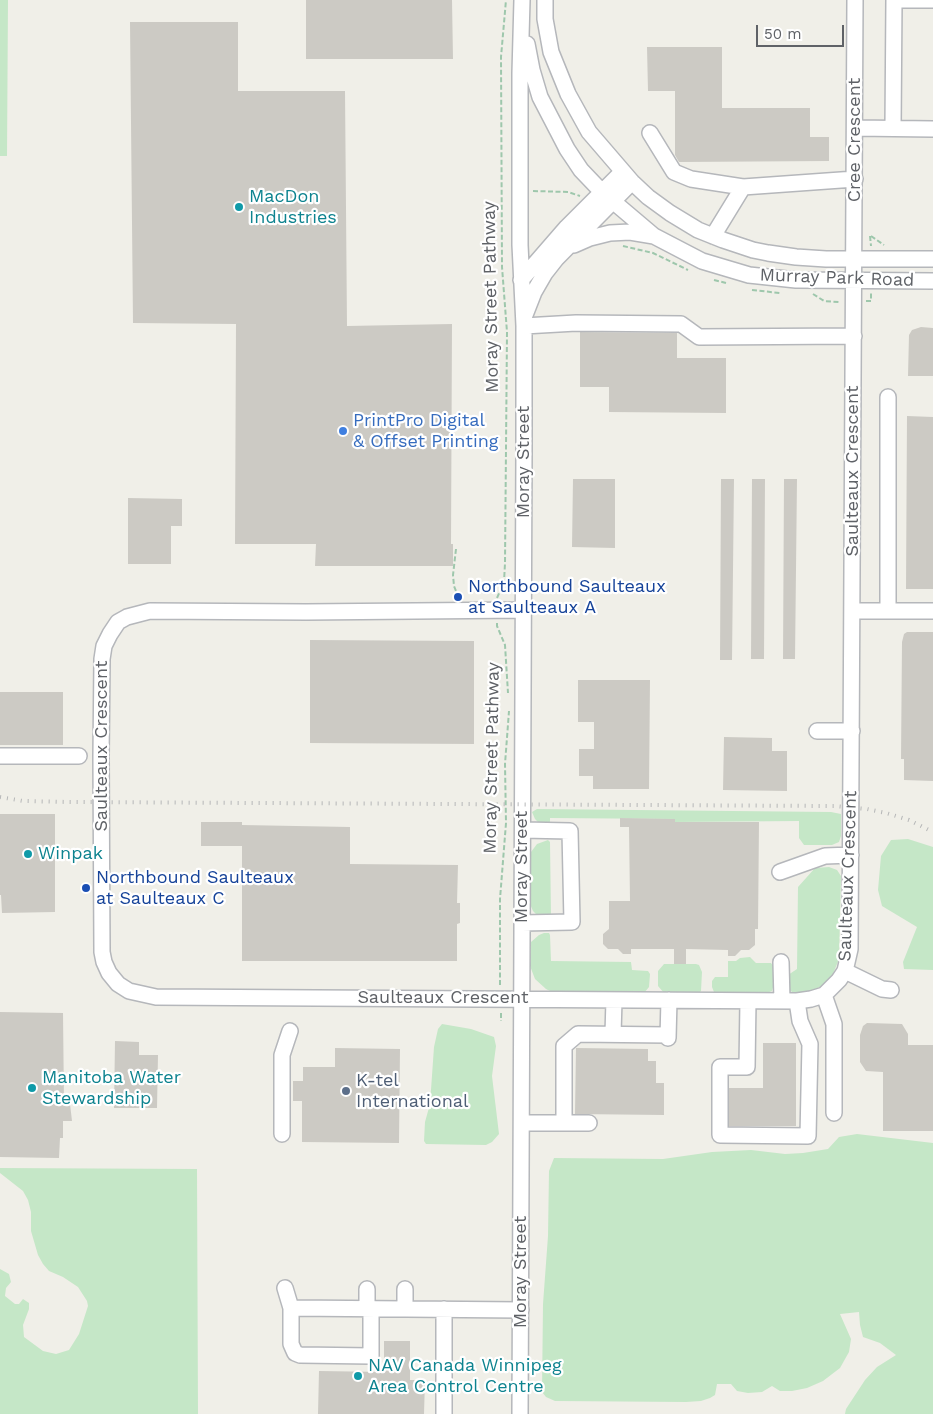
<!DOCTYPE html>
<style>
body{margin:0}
#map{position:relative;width:933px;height:1414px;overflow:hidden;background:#f0efe8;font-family:"Work Sans",sans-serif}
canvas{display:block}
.scale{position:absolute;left:756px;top:25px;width:88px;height:22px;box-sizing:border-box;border:2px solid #5f6267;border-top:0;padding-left:6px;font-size:15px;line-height:18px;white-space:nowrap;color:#5f6267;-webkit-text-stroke:4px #fff;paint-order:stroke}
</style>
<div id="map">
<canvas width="933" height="1414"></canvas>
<div class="scale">50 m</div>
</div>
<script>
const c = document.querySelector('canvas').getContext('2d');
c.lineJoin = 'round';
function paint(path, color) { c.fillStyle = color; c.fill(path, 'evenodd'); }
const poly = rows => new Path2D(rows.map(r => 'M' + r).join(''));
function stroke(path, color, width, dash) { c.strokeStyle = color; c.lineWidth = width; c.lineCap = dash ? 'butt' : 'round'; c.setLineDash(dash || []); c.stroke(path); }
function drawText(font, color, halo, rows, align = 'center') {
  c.font = font + ' "Work Sans",sans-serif'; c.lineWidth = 4.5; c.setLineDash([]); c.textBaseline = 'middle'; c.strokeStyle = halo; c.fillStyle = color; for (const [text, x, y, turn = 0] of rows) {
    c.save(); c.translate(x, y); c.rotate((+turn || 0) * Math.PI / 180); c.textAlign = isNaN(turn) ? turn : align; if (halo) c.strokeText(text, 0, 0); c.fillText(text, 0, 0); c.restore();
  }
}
paint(poly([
 [0,0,8,0,7,156,0,156],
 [537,809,831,812,841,814,841,836,839,842,832,845,804,845,799,838,799,821,675,822,675,819,550,818,550,826,540,824,535,819,532,812],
 [908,839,933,847,933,970,904,969,903,962,917,927,882,906,878,890,881,856,891,840],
 [548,840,550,842,551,917,538,916,533,911,530,904,531,852,537,844],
 [829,867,837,870,841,876,839,959,833,974,822,986,804,994,795,994,788,989,788,975,797,969,798,887,815,868],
 [544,933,549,933,550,935,551,961,631,962,632,970,648,971,650,974,649,987,644,993,552,992,546,989,535,979,530,966,531,942,539,935],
 [750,957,756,963,771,963,774,967,774,984,772,991,764,994,720,994,714,992,712,987,712,981,715,977,728,977,728,961,736,961,740,958],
 [664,964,696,964,699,965,702,972,701,991,699,993,664,993,658,986,658,971],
 [442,1024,471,1029,494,1037,496,1046,492,1076,499,1134,492,1142,486,1145,426,1144,424,1141,425,1122,430,1104,434,1047,438,1029],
 [857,1134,933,1143,933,1414,845,1414,846,1409,865,1380,877,1367,896,1355,880,1343,863,1337,860,1325,859,1312,840,1314,851,1339,849,1352,840,1368,823,1381,807,1388,792,1391,780,1391,772,1386,762,1392,748,1393,737,1391,731,1384,717,1384,715,1395,710,1398,701,1401,686,1402,555,1401,546,1397,542,1392,543,1304,548,1236,549,1171,554,1158,663,1159,712,1152,751,1150,785,1154,803,1153,828,1149,839,1137],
 [0,1168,197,1169,198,1414,0,1414,0,1269,9,1274,11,1282,6,1288,5,1296,15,1304,19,1304,23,1299,29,1303,29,1309,23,1325,24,1337,43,1351,56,1354,69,1350,79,1334,88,1306,87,1301,78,1287,63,1277,49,1271,43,1264,38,1255,31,1231,31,1212,28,1200,23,1191,0,1173]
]), '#c5e7c7');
paint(poly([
 [306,0,452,0,453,59,306,59],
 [130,22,238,22,238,91,345,91,347,326,452,324,451,544,453,544,453,566,315,566,316,544,235,544,236,324,133,323],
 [647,47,722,47,722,108,810,108,810,137,829,137,829,161,679,162,675,155,675,91,648,91],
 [921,327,933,328,933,376,908,376,909,335,912,330],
 [580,332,677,333,677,358,726,358,726,413,609,412,609,387,580,387],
 [907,416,933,417,933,589,906,589],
 [573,479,615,479,615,548,572,547],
 [721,479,734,479,732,660,720,660],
 [752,479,765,479,764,659,751,659],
 [784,479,797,479,795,659,783,659],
 [128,498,182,499,182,526,171,526,171,564,128,564],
 [907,632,933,632,933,781,904,780,904,759,901,759,902,642,904,634],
 [310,640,474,641,474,744,310,743],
 [578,680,650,680,649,789,593,789,593,776,579,776,579,749,594,749,594,722,578,722],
 [0,692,63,692,63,745,0,745],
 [724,737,772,738,772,751,787,751,787,791,723,790],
 [0,814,55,814,55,912,2,913,1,895,0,895],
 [620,818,675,819,675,822,759,822,758,929,755,929,755,945,749,950,741,950,735,956,728,956,728,950,686,949,686,964,674,964,674,949,631,949,631,954,623,954,618,949,608,949,603,944,603,934,609,929,609,901,630,901,629,827,620,827],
 [201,822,242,822,242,825,350,827,350,864,458,865,457,903,460,903,460,923,457,924,457,961,242,961,242,846,201,846],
 [0,1012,63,1013,64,1104,70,1104,72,1121,63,1121,63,1138,60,1138,59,1158,0,1157],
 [867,1023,902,1024,908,1034,908,1045,933,1045,933,1131,883,1131,883,1072,866,1071,860,1062,860,1035,863,1026],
 [115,1041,139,1042,139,1055,158,1055,157,1108,114,1108],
 [763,1043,796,1043,796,1126,729,1126,729,1088,763,1088],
 [335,1048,400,1049,399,1143,302,1142,302,1101,293,1101,293,1081,303,1081,303,1067,335,1067],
 [576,1048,648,1049,648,1061,656,1061,656,1083,664,1083,664,1115,575,1114],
 [384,1341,410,1341,410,1380,425,1380,424,1414,318,1414,319,1371,384,1372]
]), '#cccac4');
const minor = poly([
 [545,0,545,19,551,52,568,94,589,132,632,182,648,197,670,213,698,230,723,240,753,250,768,253,796,257,826,259,933,259],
 [527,44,532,70,540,97,567,149,581,170,602,192,654,236,702,261,749,275,796,280,933,281],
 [855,128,933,129],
 [893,128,894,0,933,0],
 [650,133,674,172,691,179,743,187],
 [713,236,743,187,855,179],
 [574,245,590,238,610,233,630,232,654,236],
 [521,280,567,227,622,172],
 [525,315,534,292,545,273,556,259,632,182],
 [524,326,576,323,681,324,699,337,854,336],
 [524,610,306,612,150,611,127,617,118,622,110,634,104,646,102,659,101,756,102,952,104,962,109,973,118,984,129,991,156,997,797,1001,811,999,824,995,839,980,845,971,850,949,855,0],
 [852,611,933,611],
 [888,611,888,397],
 [817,731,852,731],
 [0,756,79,756],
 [780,872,825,856,851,855],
 [522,923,572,922,570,831,523,830],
 [781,962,782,1001],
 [845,971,882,989,891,990],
 [824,995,834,1024,834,1113],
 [748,1001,747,1067,720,1067,720,1135,808,1136,810,1044,800,1021,797,1001],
 [613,1034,614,1000],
 [668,1038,669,1000],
 [522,1123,589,1123],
 [564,1123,564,1046,578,1034,668,1035],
 [282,1134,282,1055,290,1031],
 [285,1288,291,1308,291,1344,295,1353,300,1355,371,1356,371,1308],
 [367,1289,367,1308],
 [291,1308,521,1310],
 [405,1309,405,1289],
 [444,1309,444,1414],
 [520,1414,524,451,524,326,520,245,520,73,522,0]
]);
stroke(minor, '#b5b7bb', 18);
stroke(poly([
 [533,191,568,192,580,196],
 [870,236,871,246],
 [871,236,884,245],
 [623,246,653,253,688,270],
 [714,280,726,283],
 [752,290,780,293],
 [813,294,824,301,839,302],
 [866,301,871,301,871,293],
 [456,549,453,575,454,586,458,596],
 [497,598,504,582,505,563,507,332,502,267,501,57,506,0],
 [497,623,497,626,505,645,508,693],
 [500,985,500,899,506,823,505,764,509,711],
 [501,1013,501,1021]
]), '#9ec7ac', 2, [5, 2.5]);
stroke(minor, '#fff', 15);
stroke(poly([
 [0,797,23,801,69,802,834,806,867,809,886,813,909,820,933,832]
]), '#b5b6b7', 4, [1, 6]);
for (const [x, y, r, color] of [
 [239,207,5,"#0f9aa8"],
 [343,431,5,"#3f7fe0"],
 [458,597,5,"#1a4fb4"],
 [28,854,5,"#0f9aa8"],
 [86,888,5,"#1a4fb4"],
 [32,1088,5,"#0f9aa8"],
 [346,1091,5,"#5c6f8a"],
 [358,1376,5,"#0f9aa8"]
]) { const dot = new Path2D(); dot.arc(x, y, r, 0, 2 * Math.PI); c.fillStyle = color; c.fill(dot); stroke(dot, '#fff', 2); }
drawText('18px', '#5f6267', '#fff', [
 ["Cree Crescent",855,140,-90],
 ["Murray Park Road",837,278,2],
 ["Moray Street Pathway",491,297,-91],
 ["Moray Street",524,462,-90],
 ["Saulteaux Crescent",853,471,-90],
 ["Saulteaux Crescent",102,746,-90],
 ["Moray Street Pathway",492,758,-89],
 ["Moray Street",522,867,-90],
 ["Saulteaux Crescent",848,876,-88],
 ["Saulteaux Crescent",443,998],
 ["Moray Street",521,1272,-90]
]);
drawText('18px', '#0d838f', '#fff', [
 ["MacDon",249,197],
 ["Industries",249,218],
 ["Winpak",38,854],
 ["Manitoba Water",42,1078],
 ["Stewardship",42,1099],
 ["NAV Canada Winnipeg",368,1366],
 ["Area Control Centre",368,1387]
], 'left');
drawText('18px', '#366cbe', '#fff', [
 ["PrintPro Digital",353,421],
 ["& Offset Printing",353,442]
], 'left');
drawText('18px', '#164399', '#fff', [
 ["Northbound Saulteaux",468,587],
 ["at Saulteaux A",468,608],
 ["Northbound Saulteaux",96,878],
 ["at Saulteaux C",96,899]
], 'left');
drawText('18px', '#4e5e75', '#fff', [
 ["K-tel",356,1081],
 ["International",356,1102]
], 'left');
</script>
